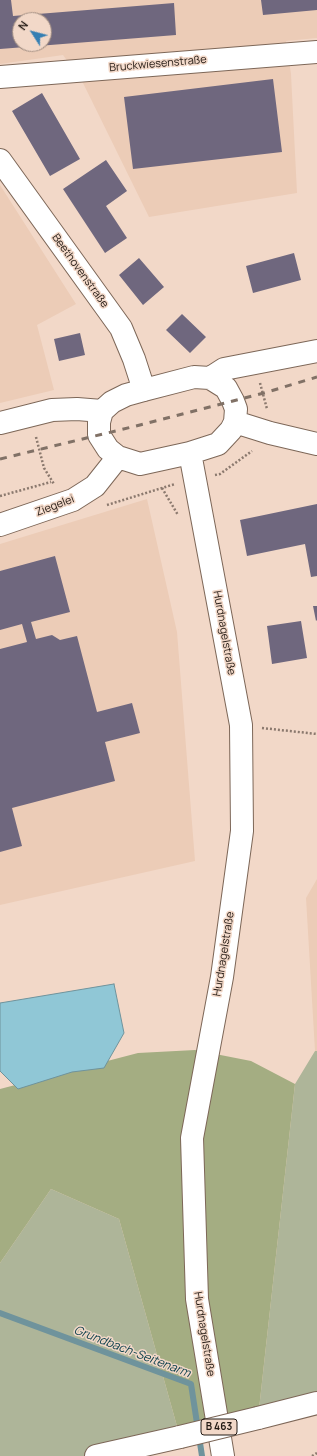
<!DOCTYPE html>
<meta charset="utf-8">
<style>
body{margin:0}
#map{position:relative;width:317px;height:1456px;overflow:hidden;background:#f2d8c8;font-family:Manrope,sans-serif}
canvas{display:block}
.north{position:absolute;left:12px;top:12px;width:40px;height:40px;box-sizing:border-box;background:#f2d8c8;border:1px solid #9f8c80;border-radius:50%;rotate:306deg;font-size:11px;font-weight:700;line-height:16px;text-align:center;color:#231a14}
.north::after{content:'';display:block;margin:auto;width:14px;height:18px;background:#357fb3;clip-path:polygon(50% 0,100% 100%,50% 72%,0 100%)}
</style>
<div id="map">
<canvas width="317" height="1456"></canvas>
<div class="north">N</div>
</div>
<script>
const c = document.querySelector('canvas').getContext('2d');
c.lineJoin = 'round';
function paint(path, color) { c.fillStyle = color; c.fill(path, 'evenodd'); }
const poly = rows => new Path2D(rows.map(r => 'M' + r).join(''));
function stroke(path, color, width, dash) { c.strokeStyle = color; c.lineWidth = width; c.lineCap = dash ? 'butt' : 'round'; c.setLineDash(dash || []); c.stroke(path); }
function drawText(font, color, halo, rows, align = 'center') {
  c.font = font + ' Manrope,sans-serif'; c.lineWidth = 3; c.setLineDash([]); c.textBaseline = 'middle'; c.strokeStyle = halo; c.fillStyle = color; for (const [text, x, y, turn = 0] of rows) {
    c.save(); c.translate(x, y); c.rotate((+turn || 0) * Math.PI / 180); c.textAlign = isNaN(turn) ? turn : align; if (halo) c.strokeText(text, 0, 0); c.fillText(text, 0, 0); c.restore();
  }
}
paint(poly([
 [0,0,317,0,317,38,286,41,291,74,297,193,149,217,83,83,63,55,0,64],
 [20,20,44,20,44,44,20,44],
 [0,185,76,304,37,325,54,390,0,403],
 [147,499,177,632,195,861,0,905,0,544],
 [317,879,317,1051,315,1051,306,898]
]), '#ecccb7');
paint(poly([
 [315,1051,317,1051,317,1403,258,1418,295,1084],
 [51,1189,119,1219,180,1437,96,1456,0,1456,0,1263]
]), '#aeb599');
paint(poly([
 [195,1050,251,1061,295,1084,258,1418,180,1437,119,1219,51,1189,0,1263,0,1089,138,1053]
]), '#a4ad82');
const water = poly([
 [114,984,124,1033,104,1068,72,1072,18,1089,0,1071,0,1003,114,984]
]);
paint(water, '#90c7d6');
stroke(water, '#6f939c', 1);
stroke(poly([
 [0,1313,191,1384,202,1456]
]), '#6f939c', 6);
paint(poly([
 [0,0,11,0,13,16,174,3,176,35,0,49],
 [20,20,44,20,44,44,20,44],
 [261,0,317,0,317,10,263,15],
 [273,79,282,152,133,169,124,97],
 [42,93,80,159,50,176,12,111],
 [106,160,127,191,106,206,127,238,105,253,63,189],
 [294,253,301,280,253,293,246,266],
 [139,258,164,287,143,305,119,275],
 [182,314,206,337,190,353,166,330],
 [80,333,85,355,59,361,54,339],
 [317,504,317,576,311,577,305,544,247,556,240,520],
 [55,556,70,612,31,622,36,639,52,635,60,640,77,636,97,712,132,703,140,733,105,742,115,781,12,808,22,846,0,852,0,649,27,642,22,624,0,630,0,571],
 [313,606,317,606,317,620,316,621],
 [301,621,307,658,272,664,267,626]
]), '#6f677e');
const minor = poly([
 [0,77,317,52],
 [0,160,121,328,134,359,144,390],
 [194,377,210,378,226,388,233,401,236,409,235,422,231,430,218,444,190,453,140,464,118,457,108,449,99,435,99,422,102,411,112,402,126,395,144,390,194,377],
 [210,378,224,369,317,351],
 [235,422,270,433,317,444],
 [0,423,52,410,77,409,102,411],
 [190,453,241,725,242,831,222,977,192,1138,197,1299,223,1456],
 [0,525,73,500,95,486,118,457]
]);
const major = poly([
 [258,1418,317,1403],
 [96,1456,180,1437]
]);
stroke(minor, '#7d6758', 24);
stroke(major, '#7d6758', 24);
stroke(poly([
 [260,383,267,409],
 [36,437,44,468,54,484],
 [215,475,220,474,252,451],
 [162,488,178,515],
 [0,496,51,482],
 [107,505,175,484],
 [262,728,317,734],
 [312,1456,317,1453]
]), '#8b796e', 2.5, [2, 2]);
stroke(minor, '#fff', 22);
stroke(major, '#fff', 22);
stroke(poly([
 [0,459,132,427,264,393,317,377]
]), '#817166', 3, [7, 7]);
const majorBridge = poly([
 [180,1437,258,1418]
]);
stroke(majorBridge, '#7d6758', 24, []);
stroke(majorBridge, '#fff', 22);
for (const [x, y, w] of [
 [219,1427,36]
]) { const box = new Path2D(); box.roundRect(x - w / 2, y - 8, w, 16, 3); c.fillStyle = '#f2d8c8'; c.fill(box); stroke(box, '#231a14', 1); }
drawText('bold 10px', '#231a14', null, [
 ["B 463",219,1427]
]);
drawText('11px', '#231a14', '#f2d8c8', [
 ["Bruckwiesenstraße",158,64,-5],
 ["Beethovenstraße",80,271,54],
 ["Ziegelei",55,506,-21],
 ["Hurdnagelstraße",224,633,80],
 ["Hurdnagelstraße",224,954,-81],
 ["Hurdnagelstraße",204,1334,81]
]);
drawText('italic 12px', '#12444f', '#f2d8c8', [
 ["Grundbach-Seitenarm",132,1352,21]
]);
</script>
